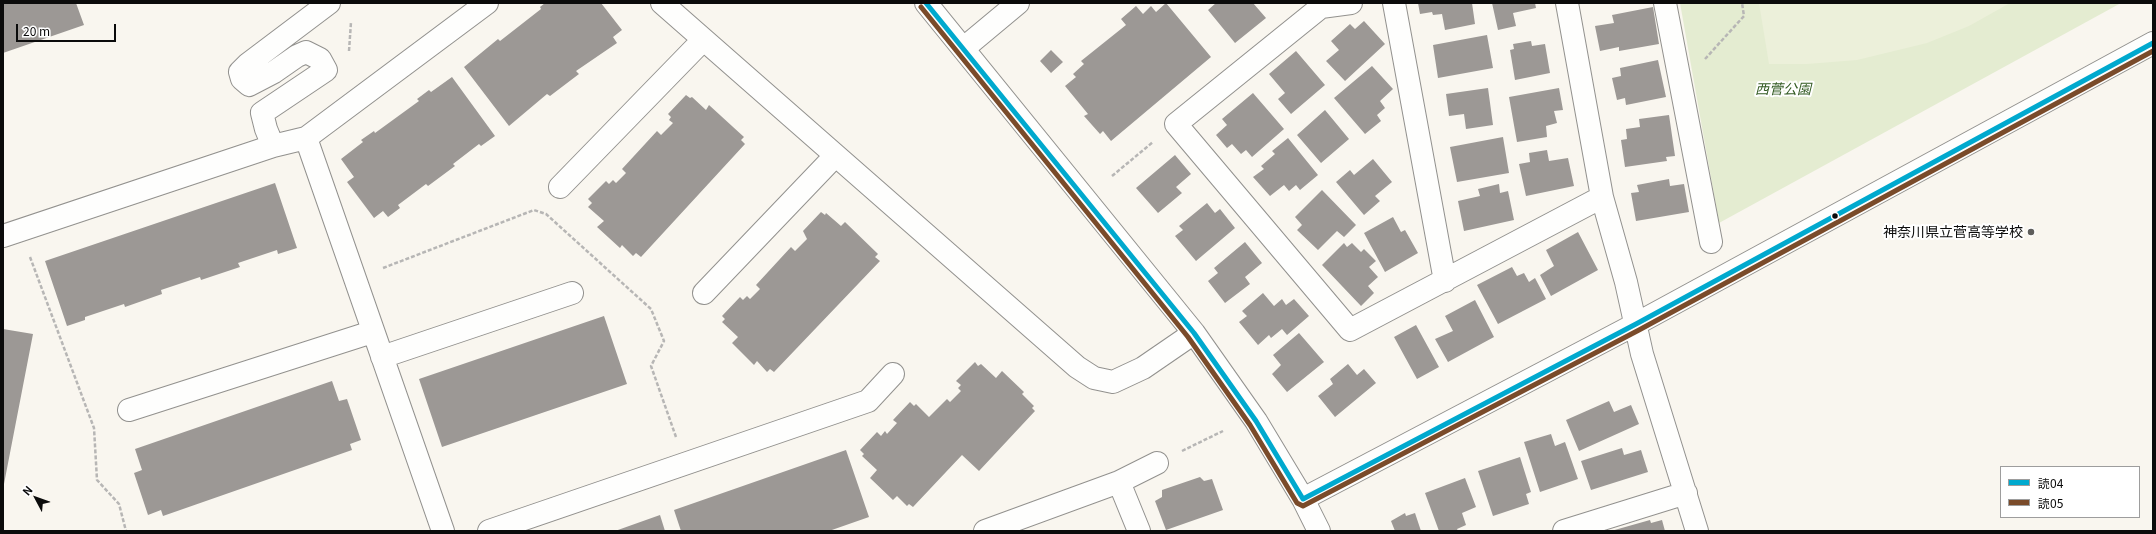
<!DOCTYPE html>
<meta charset="utf-8">
<style>
body{margin:0}
#map{position:relative;width:2156px;height:534px;overflow:hidden;background:#f9f6ef;font-family:Georgia,"Noto Sans JP",serif}
canvas{display:block}
.frame{position:absolute;inset:0;border:4px solid #0b0b0b;pointer-events:none}
.legend{position:absolute;left:2000px;top:466px;width:140px;height:52px;box-sizing:border-box;background:#fff;border:1px solid #9d9d9d;margin:0;padding:5px 7px;list-style:none;font-size:12px;color:#0b0b0b}
.legend li{display:flex;align-items:center;gap:8px;height:20px}
.legend b{width:20px;border:1px solid #9d9d9d}
.north{position:absolute;left:16px;top:478px;width:40px;height:40px;-webkit-text-stroke:3px #fff;paint-order:stroke;rotate:311deg;font-size:11px;font-weight:700;line-height:16px;text-align:center;color:#0b0b0b}
.north::after{content:'';display:block;margin:auto;width:14px;height:18px;background:#0b0b0b;clip-path:polygon(50% 0,100% 100%,50% 72%,0 100%)}
.scale{position:absolute;left:16px;top:24px;width:100px;height:18px;box-sizing:border-box;border:2px solid #0b0b0b;border-top:0;padding-left:5px;font-size:12px;line-height:14px;white-space:nowrap;color:#0b0b0b;-webkit-text-stroke:3px #fff;paint-order:stroke}
</style>
<div id="map">
<canvas width="2156" height="534"></canvas>
<div class="frame"></div>
<ul class="legend">
<li><b style="height:5px;background:#00a9ce"></b>読04</li>
<li><b style="height:5px;background:#7a4b2a"></b>読05</li>
</ul>
<div class="north">N</div>
<div class="scale">20 m</div>
</div>
<script>
const c = document.querySelector('canvas').getContext('2d');
c.lineJoin = 'round';
function paint(path, color) { c.fillStyle = color; c.fill(path, 'evenodd'); }
const poly = rows => new Path2D(rows.map(r => 'M' + r).join(''));
function stroke(path, color, width, dash) { c.strokeStyle = color; c.lineWidth = width; c.lineCap = dash ? 'butt' : 'round'; c.setLineDash(dash || []); c.stroke(path); }
function drawText(font, color, halo, rows, align = 'center') {
  c.font = font + ' Georgia,"Noto Sans JP",serif'; c.lineWidth = 4; c.setLineDash([]); c.textBaseline = 'middle'; c.strokeStyle = halo; c.fillStyle = color; for (const [text, x, y, turn = 0] of rows) {
    c.save(); c.translate(x, y); c.rotate((+turn || 0) * Math.PI / 180); c.textAlign = isNaN(turn) ? turn : align; if (halo) c.strokeText(text, 0, 0); c.fillText(text, 0, 0); c.restore();
  }
}
paint(poly([
 [1680,3,2121,3,1719,223]
]), '#e4ecd1');
paint(poly([
 [1759,3,2010,3,1969,26,1927,43,1857,60,1807,64,1769,64]
]), '#ecf0da');
paint(poly([
 [3,3,76,3,84,25,3,53],
 [545,3,601,3,622,30,613,37,617,43,576,71,579,74,550,96,547,94,509,126,464,67,498,39,500,41,541,9,540,7],
 [1166,3,1211,57,1111,141,1103,131,1100,134,1084,116,1088,114,1065,86,1076,77,1073,74,1084,64,1081,61,1126,25,1121,19,1136,6,1143,14,1151,6,1156,12],
 [1216,3,1253,3,1266,18,1235,43,1208,10],
 [1418,3,1472,3,1475,24,1445,30,1442,14,1433,15,1432,12,1420,14],
 [1492,3,1535,3,1536,8,1513,13,1516,26,1498,30],
 [1653,7,1659,44,1619,51,1619,47,1600,51,1595,26,1614,23,1612,15],
 [1364,21,1385,44,1345,81,1326,61,1339,50,1331,41,1350,24,1355,29],
 [1487,35,1493,68,1438,78,1433,45],
 [1531,41,1532,46,1545,44,1550,73,1515,80,1510,50,1514,49,1513,44],
 [1051,50,1063,62,1051,73,1040,61],
 [1296,51,1325,85,1291,114,1278,99,1285,93,1269,74],
 [1658,60,1666,97,1626,105,1625,98,1617,100,1612,78,1621,76,1620,68],
 [1372,66,1393,89,1380,101,1385,108,1377,115,1381,121,1365,134,1334,98],
 [452,77,495,136,481,146,479,144,453,164,455,166,428,186,426,184,398,205,400,208,388,217,383,211,374,218,347,182,354,177,341,159,363,142,361,140,374,131,375,133,419,101,417,99,429,90,431,92],
 [1488,88,1493,125,1466,129,1464,114,1449,116,1446,94],
 [1559,88,1563,110,1554,111,1557,123,1546,126,1547,137,1517,142,1509,97],
 [1253,93,1284,129,1252,157,1246,150,1241,154,1232,144,1227,148,1216,135,1227,125,1222,119],
 [686,95,690,98,692,97,706,110,709,105,744,137,741,140,745,144,641,257,636,253,633,256,622,245,620,248,597,227,604,221,588,207,592,203,588,199,606,181,609,184,613,180,616,183,626,173,622,169,657,131,661,135,673,123,669,120,671,117,668,114],
 [1325,110,1349,139,1321,163,1297,135],
 [1669,115,1675,156,1666,157,1667,161,1625,167,1621,140,1627,139,1626,129,1640,127,1639,119],
 [1503,137,1509,173,1457,182,1450,147],
 [1288,138,1318,175,1300,190,1296,185,1289,191,1284,185,1270,196,1253,177,1264,169,1261,166,1275,154,1272,151],
 [1547,150,1549,161,1568,158,1574,186,1526,196,1519,164,1530,162,1529,153],
 [1175,155,1191,174,1176,187,1182,193,1158,213,1136,188],
 [1373,159,1392,182,1375,196,1380,201,1364,215,1336,182,1350,170,1354,175],
 [1669,179,1670,186,1684,184,1689,212,1636,221,1631,193,1639,192,1637,185],
 [275,183,297,248,278,254,277,250,238,263,240,267,201,280,200,277,161,290,162,294,125,307,124,304,85,317,85,320,67,326,45,261],
 [1499,184,1500,193,1508,191,1514,220,1464,231,1458,201,1480,196,1478,189],
 [1322,190,1356,225,1344,237,1337,231,1318,250,1297,230,1302,225,1295,217],
 [1207,203,1215,213,1220,209,1235,228,1196,261,1175,236,1183,230,1179,226],
 [821,212,825,215,826,213,841,226,845,222,878,254,875,257,880,261,774,372,770,369,767,372,757,361,754,365,732,343,738,337,722,322,725,319,722,316,740,297,743,300,747,296,750,299,760,289,756,285,791,247,795,251,807,239,803,231],
 [1393,217,1401,232,1405,230,1418,253,1385,272,1364,233],
 [1578,232,1598,270,1551,296,1540,275,1554,266,1546,250],
 [1245,242,1262,263,1245,277,1250,284,1225,303,1208,281,1218,273,1214,268],
 [1344,243,1347,247,1352,243,1361,252,1364,249,1376,261,1369,267,1378,277,1368,286,1374,293,1361,306,1322,265],
 [1512,267,1517,276,1524,273,1529,282,1535,278,1546,299,1498,324,1477,285],
 [1263,293,1274,306,1282,299,1286,305,1294,299,1309,316,1287,335,1282,329,1271,338,1269,335,1258,345,1239,322,1247,316,1242,311],
 [1475,300,1494,337,1448,362,1435,339,1453,331,1445,316],
 [604,316,627,384,442,447,419,379],
 [1416,325,1439,367,1417,379,1394,337],
 [3,329,33,334,4,484,3,484],
 [1299,333,1324,362,1287,392,1272,374,1281,365,1273,355],
 [975,362,978,366,981,364,996,378,1002,371,1024,392,1022,394,1034,406,1032,408,1035,411,979,471,962,455,913,507,909,504,907,506,897,496,893,500,870,478,877,470,862,456,864,454,860,450,877,432,881,436,885,431,887,434,897,423,893,420,910,402,914,406,916,404,929,417,947,399,950,402,961,391,958,388,961,385,956,381],
 [1348,364,1357,375,1364,369,1376,383,1335,417,1318,396,1333,384,1330,379],
 [332,381,339,401,347,399,361,440,350,444,352,450,163,516,161,510,148,515,134,473,142,470,135,449],
 [1609,401,1614,412,1631,405,1639,424,1579,451,1566,420],
 [1551,434,1555,446,1565,442,1578,479,1540,492,1524,442],
 [1622,448,1624,455,1641,450,1648,472,1591,490,1581,461],
 [846,450,869,517,829,531,681,531,674,510],
 [1520,457,1531,492,1526,494,1529,504,1493,516,1478,471],
 [1200,477,1204,481,1212,479,1223,510,1166,530,1155,501,1162,497,1162,490],
 [1465,478,1476,507,1462,513,1466,525,1457,529,1458,531,1439,531,1425,493],
 [1405,513,1406,516,1415,513,1421,531,1395,531,1391,521],
 [660,515,665,531,615,531],
 [1650,520,1651,523,1662,520,1665,531,1611,531]
]), '#9c9895');
const minor = poly([
 [662,3,1077,367,1094,378,1113,382,1143,368,1194,333],
 [926,3,1194,333,1256,421,1303,499,1319,531],
 [1351,3,1321,7,1176,124,1350,330,1602,197],
 [1394,3,1445,281],
 [1567,3,1602,197,1626,282,1642,354,1697,531],
 [1665,3,1711,242],
 [964,48,1018,3],
 [306,138,443,531],
 [273,146,266,129,262,113,326,70,320,59,306,52,297,56,274,72,249,85,242,79,240,72,248,64,329,3],
 [560,187,703,40],
 [3,236,273,146,306,138,487,3],
 [704,293,835,156],
 [382,357,572,293],
 [129,410,372,332],
 [1119,482,1139,531],
 [1303,499,1636,324,2153,43],
 [489,531,868,401,893,374],
 [985,531,1119,482,1157,463],
 [1564,531,1686,493]
]);
stroke(minor, '#92918e', 24);
stroke(poly([
 [349,51,351,22],
 [1705,59,1744,16,1742,3],
 [1112,176,1153,142],
 [30,257,94,428,97,480,119,504,126,531],
 [383,268,534,210,546,214,651,309,664,341,651,366,676,437],
 [1182,451,1223,431]
]), '#b7b6b5', 2.5, [4, 2]);
stroke(minor, '#fefefd', 22);
stroke(poly([
 [926,3,1194,333,1256,421,1303,499,1636,324,2153,43]
]), '#00a9ce', 5);
stroke(poly([
 [921,7,1188,337,1250,425,1297,503,1303,506,1639,330,2153,51]
]), '#7a4b2a', 5);
for (const [x, y, r, color] of [
 [1835,216,3.5,"#0b0b0b"],
 [2031,232,4,"#5e5d5b"]
]) { const dot = new Path2D(); dot.arc(x, y, r, 0, 2 * Math.PI); c.fillStyle = color; c.fill(dot); stroke(dot, '#fff', 1.5); }
drawText('italic 14px', '#335b23', '#fff', [
 ["西菅公園",1783,89]
]);
drawText('14px', '#0b0b0b', '#fff', [
 ["神奈川県立菅高等学校",2023,232]
], 'right');
</script>
